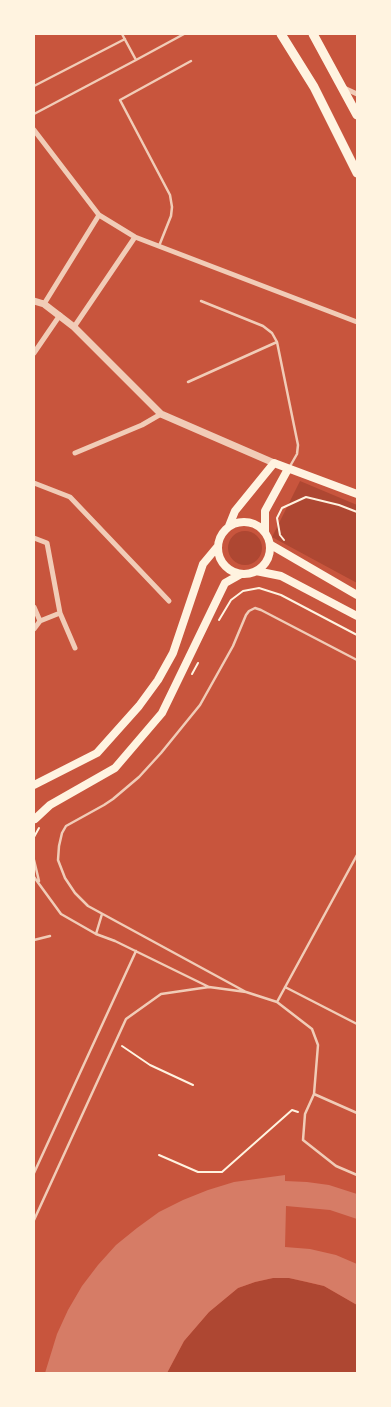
<!DOCTYPE html>
<style>
body{margin:0}
#map{position:relative;width:391px;height:1407px;overflow:hidden;background:#c8553d;font-family:Overpass,sans-serif}
canvas{display:block}
.frame{position:absolute;inset:0;border:35px solid #fff3e0;pointer-events:none}
</style>
<div id="map">
<canvas width="391" height="1407"></canvas>
<div class="frame"></div>
</div>
<script>
const c = document.querySelector('canvas').getContext('2d');
c.lineJoin = 'round';
function paint(path, color) { c.fillStyle = color; c.fill(path, 'evenodd'); }
const poly = rows => new Path2D(rows.map(r => 'M' + r).join(''));
function stroke(path, color, width, dash) { c.strokeStyle = color; c.lineWidth = width; c.lineCap = dash ? 'butt' : 'round'; c.setLineDash(dash || []); c.stroke(path); }
paint(poly([
 [300,481,357,505,357,583,272,537],
 '228 548a17 17 0 1 1 34 0a17 17 0 1 1-34 0Z',
 [273,1278,289,1278,324,1286,357,1305,357,1373,167,1373,184,1341,209,1312,238,1288,255,1282]
]), '#ae4732');
paint(poly([
 [285,1175,285,1181,307,1182,329,1185,357,1194,357,1219,330,1210,286,1206,285,1247,310,1249,336,1255,357,1264,357,1305,324,1286,307,1282,289,1278,273,1278,255,1282,238,1288,209,1312,184,1341,167,1373,45,1373,57,1334,68,1310,82,1286,98,1265,116,1245,137,1228,159,1212,183,1200,208,1190,234,1182]
]), '#d67c66');
stroke(poly([
 [284,540,280,535,277,518,282,508,306,497,339,505,357,512],
 [219,620,231,600,243,591,259,588,281,595,357,635],
 [192,674,198,663],
 [34,837,39,828],
 [122,1046,150,1065,193,1085],
 [159,1155,198,1172,222,1172,292,1110,298,1112]
]), '#fff3e0', 2);
stroke(poly([
 [136,60,184,34],
 [34,86,125,39],
 [34,114,136,60,122,34],
 [159,246,171,216,172,207,170,195,120,100,191,61],
 [201,301,263,326,272,333,277,342,298,445,297,454,289,468],
 [188,382,277,342],
 [34,860,39,881],
 [34,877,61,914,96,934,115,941,209,987],
 [96,934,102,914],
 [34,940,50,936],
 [285,987,357,1024],
 [246,992,88,906,75,893,65,878,58,860,59,846,62,833,66,826,104,805,113,799,139,777,161,753,200,705,233,646,246,615,249,611,255,608,261,610,357,660],
 [277,1002,357,855],
 [314,1094,357,1113],
 [34,1173,136,951],
 [34,1220,126,1019,161,994,209,987,246,992,277,1002,312,1029,318,1045,314,1094,305,1114,303,1140,336,1166,357,1175]
]), '#f1ccb7', 2.5);
stroke(poly([
 [344,88,357,94],
 [34,130,99,215,135,237,357,322],
 [44,304,99,215],
 [74,327,135,237],
 [34,353,60,315],
 [75,453,142,425,161,414],
 [34,483,70,497,169,601],
 [34,538,47,543,60,613,75,648],
 [34,607,40,621],
 [34,629,40,621,60,613]
]), '#f1ccb7', 5);
stroke(poly([
 [34,301,44,304,74,327,161,414,274,463]
]), '#f1ccb7', 7);
stroke(poly([
 '218 548a26 26 0 1 1 52 0a26 26 0 1 1-52 0Z',
 [229,526,235,511,274,463,357,494],
 [265,531,265,511,288,469],
 [271,545,357,595],
 [256,571,281,576,357,616],
 [34,785,97,753,139,706,158,680,173,653,203,564,218,546],
 [35,819,50,805,115,768,162,713,225,583,241,574]
]), '#fff3e0', 8);
stroke(poly([
 [281,34,314,87,357,173],
 [313,34,357,115]
]), '#fff3e0', 9);
</script>
